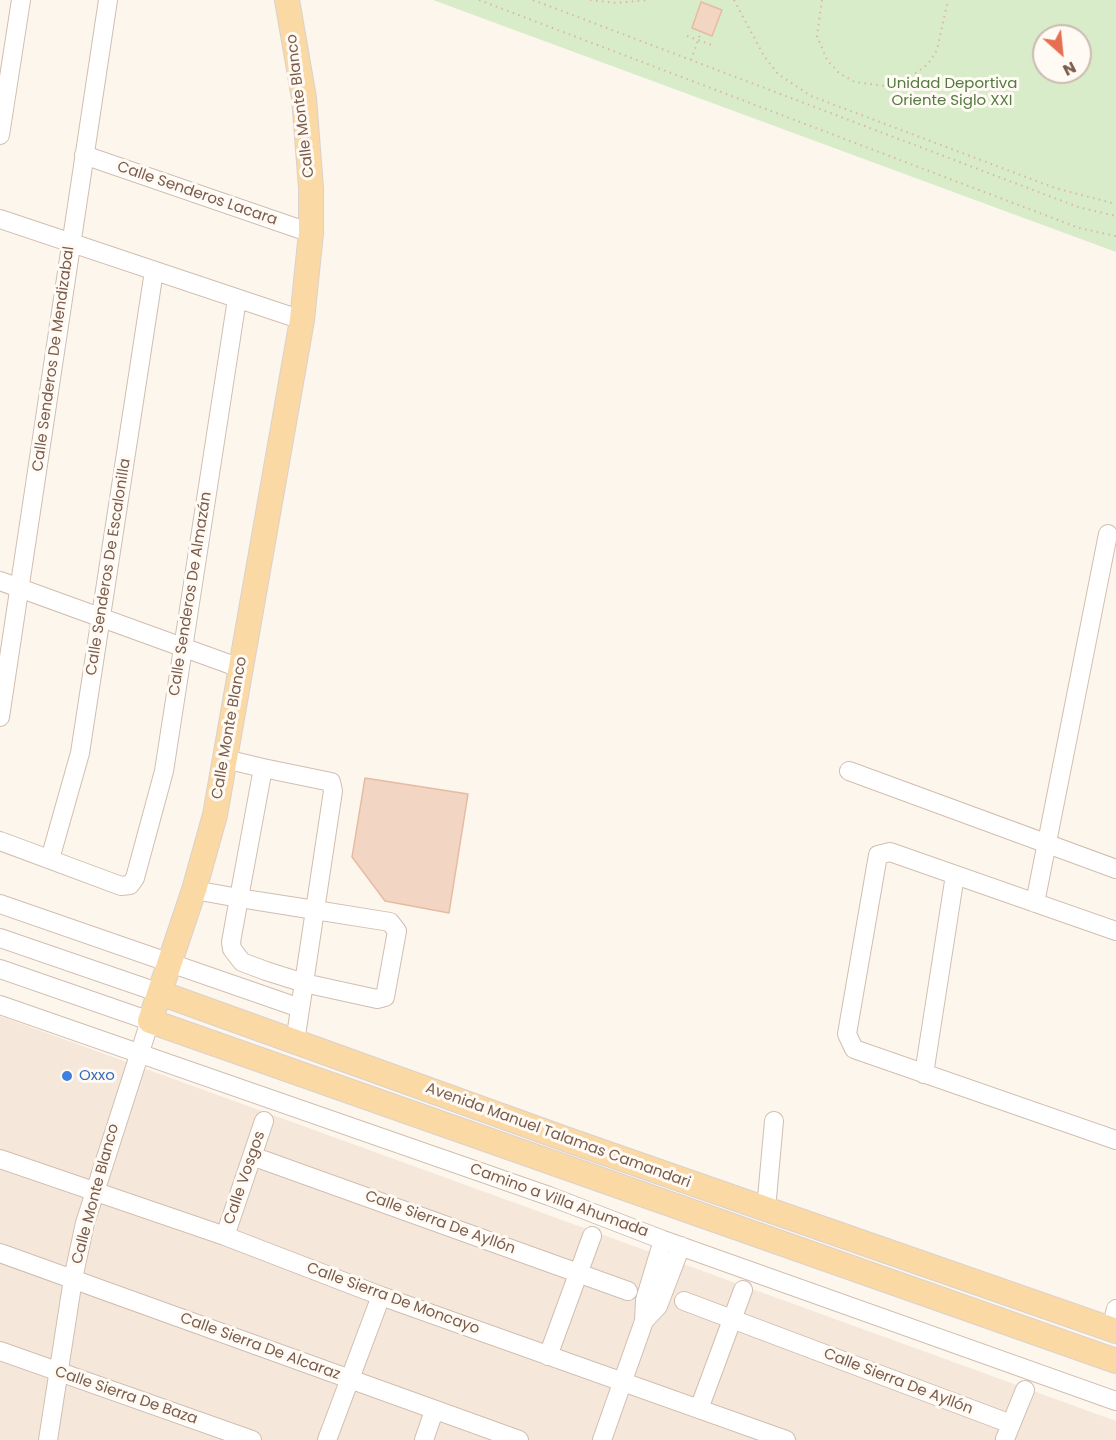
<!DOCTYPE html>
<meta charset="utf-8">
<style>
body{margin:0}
#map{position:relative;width:1116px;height:1440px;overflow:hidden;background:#fdf6ec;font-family:Poppins,sans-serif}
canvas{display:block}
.north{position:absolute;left:1032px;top:24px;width:60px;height:60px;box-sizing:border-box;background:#fffaf3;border:2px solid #cabbb1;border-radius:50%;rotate:153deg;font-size:16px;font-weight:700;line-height:24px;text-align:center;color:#7a5c4d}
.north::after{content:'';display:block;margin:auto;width:21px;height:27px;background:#e76f51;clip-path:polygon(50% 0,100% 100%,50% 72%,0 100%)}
</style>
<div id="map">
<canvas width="1116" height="1440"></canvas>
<div class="north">N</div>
</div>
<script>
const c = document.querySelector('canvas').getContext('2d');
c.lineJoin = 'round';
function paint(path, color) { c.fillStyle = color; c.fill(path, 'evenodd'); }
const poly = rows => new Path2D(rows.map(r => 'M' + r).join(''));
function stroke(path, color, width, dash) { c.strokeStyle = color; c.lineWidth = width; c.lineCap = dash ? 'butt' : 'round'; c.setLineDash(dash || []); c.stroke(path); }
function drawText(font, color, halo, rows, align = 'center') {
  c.font = font + ' Poppins,sans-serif'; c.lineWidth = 6; c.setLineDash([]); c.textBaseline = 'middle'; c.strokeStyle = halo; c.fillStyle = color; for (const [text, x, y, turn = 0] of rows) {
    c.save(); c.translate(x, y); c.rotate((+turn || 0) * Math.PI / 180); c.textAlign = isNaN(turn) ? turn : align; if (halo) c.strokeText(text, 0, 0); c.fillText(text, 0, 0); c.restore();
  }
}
paint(poly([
 [0,1016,1116,1421,1116,1440,0,1440]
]), '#f5e8da');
paint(poly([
 [433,0,1116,0,1116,252],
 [1044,36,1080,36,1080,72,1044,72]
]), '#d8ecc9');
const building = poly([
 [701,2,722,10,712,36,692,28,701,2],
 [365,778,468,794,449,913,385,901,352,857,365,778]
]);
paint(building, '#f3d5c3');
stroke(building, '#e6bba3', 1.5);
const minor = poly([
 [0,135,21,0],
 [84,155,311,233],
 [0,219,302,320],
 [0,581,240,668],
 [0,717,108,0],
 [225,759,263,768],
 [849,771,1116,869],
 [0,841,121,886,130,885,135,878,164,771,237,299],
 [50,859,80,753,154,271],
 [194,890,239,898,315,910,390,922,397,931,385,997,377,999,304,983,266,971,242,962,232,949,231,942,239,898,261,779,263,768,331,782,333,791,315,910,304,983,295,1042],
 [1035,903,1108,534],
 [0,904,300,1008],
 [1116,931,890,852,878,855,847,1034,854,1049,1116,1140],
 [0,938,160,993],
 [0,969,150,1021,85,1223,73,1279,48,1440],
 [0,1005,549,1196,663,1240,1116,1401],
 [924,1074,955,875],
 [252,1156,628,1291],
 [0,1159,225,1236,381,1296,786,1440],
 [766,1209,774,1121],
 [225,1236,264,1121],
 [0,1253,519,1440],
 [684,1301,1011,1424],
 [644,1321,658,1306,681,1246],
 [1111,1329,1116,1309],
 [0,1351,252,1440],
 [548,1356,592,1236],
 [699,1409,743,1290],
 [1005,1439,1025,1390],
 [327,1440,381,1296],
 [424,1440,434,1411],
 [602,1440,644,1321,645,1300,663,1240]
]);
const major = poly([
 [287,0,304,98,311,188,311,233,302,320,215,815,194,890,150,1021,1116,1361],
 [160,993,571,1141,1116,1331]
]);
stroke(minor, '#d1beb0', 20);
stroke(major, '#dad1cd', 26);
stroke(poly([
 [479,0,1079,228,1116,236],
 [533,0,1078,207,1116,216],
 [590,0,616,3,648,0],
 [734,0,764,56,778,74,811,96,1055,188,1116,204],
 [822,0,817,36,827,60,840,74,855,82,886,86,905,81,928,64,937,50,948,0],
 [687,36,712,45],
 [691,60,701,32]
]), '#d9b8a5', 2, [1.5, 4.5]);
stroke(minor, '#fff', 18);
stroke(major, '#fbd9a5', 24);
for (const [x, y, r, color] of [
 [67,1076,6,"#3f7fe0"]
]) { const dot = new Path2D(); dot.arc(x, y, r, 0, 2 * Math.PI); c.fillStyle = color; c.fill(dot); stroke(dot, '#fffaf3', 2); }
drawText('15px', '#537a41', '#fffaf3', [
 ["Unidad Deportiva",952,84],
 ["Oriente Siglo XXI",952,101]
]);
drawText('15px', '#7a5c4d', '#fffaf3', [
 ["Calle Monte Blanco",301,106,-97],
 ["Calle Senderos Lacara",197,194,19],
 ["Calle Senderos De Mendizabal",54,359,-82],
 ["Calle Senderos De Escalonilla",109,567,-81],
 ["Calle Senderos De Almazán",191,594,-81],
 ["Calle Monte Blanco",230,728,-80],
 ["Avenida Manuel Talamas Camandari",558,1136,20],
 ["Calle Vosgos",245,1178,-71],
 ["Calle Monte Blanco",96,1194,-75],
 ["Camino a Villa Ahumada",559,1201,20],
 ["Calle Sierra De Ayllón",440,1223,20],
 ["Calle Sierra De Moncayo",393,1299,20],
 ["Calle Sierra De Alcaraz",260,1347,20],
 ["Calle Sierra De Ayllón",898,1382,21],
 ["Calle Sierra De Baza",126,1396,19]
]);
drawText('15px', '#366cbe', '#fffaf3', [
 ["Oxxo",79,1076]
], 'left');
</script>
